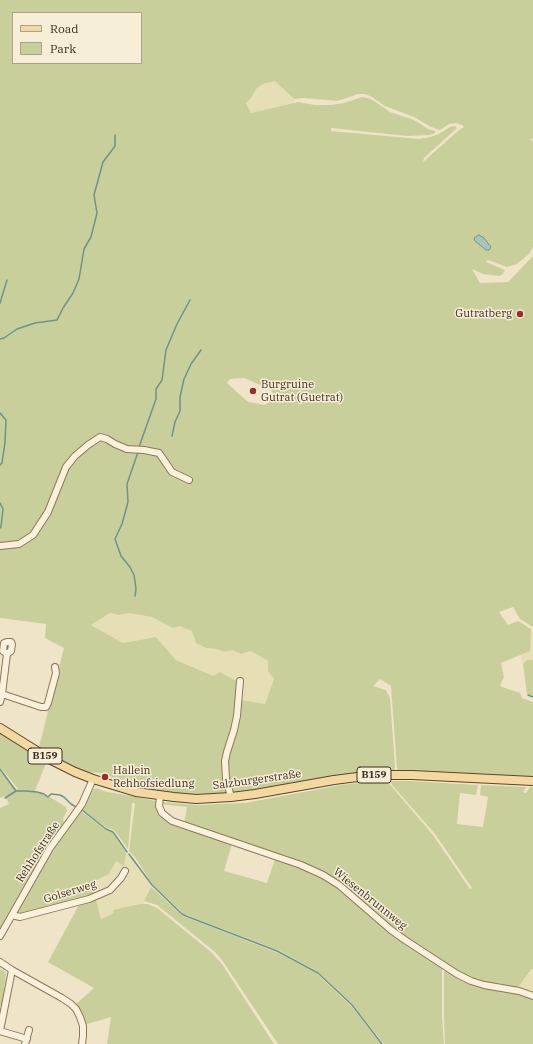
<!DOCTYPE html>
<meta charset="utf-8">
<style>
body{margin:0}
#map{position:relative;width:533px;height:1044px;overflow:hidden;background:#f0e4c8;font-family:"IBM Plex Serif",serif}
canvas{display:block}
.legend{position:absolute;left:12px;top:12px;width:130px;height:52px;box-sizing:border-box;background:#f7eed8;border:1px solid #ada18e;margin:0;padding:5px 7px;list-style:none;font-size:12px;color:#3d2e20}
.legend li{display:flex;align-items:center;gap:8px;height:20px}
.legend b{width:20px;border:1px solid #ada18e}
</style>
<div id="map">
<canvas width="533" height="1044"></canvas>
<ul class="legend">
<li><b style="height:5px;background:#f3d9a0"></b>Road</li>
<li><b style="height:11px;background:#c9cf9b"></b>Park</li>
</ul>
</div>
<script>
const c = document.querySelector('canvas').getContext('2d');
c.lineJoin = 'round';
function paint(path, color) { c.fillStyle = color; c.fill(path, 'evenodd'); }
const poly = rows => new Path2D(rows.map(r => 'M' + r).join(''));
function stroke(path, color, width, dash) { c.strokeStyle = color; c.lineWidth = width; c.lineCap = dash ? 'butt' : 'round'; c.setLineDash(dash || []); c.stroke(path); }
function drawText(font, color, halo, rows, align = 'center') {
  c.font = font + ' "IBM Plex Serif",serif'; c.lineWidth = 3; c.setLineDash([]); c.textBaseline = 'middle'; c.strokeStyle = halo; c.fillStyle = color; for (const [text, x, y, turn = 0] of rows) {
    c.save(); c.translate(x, y); c.rotate((+turn || 0) * Math.PI / 180); c.textAlign = isNaN(turn) ? turn : align; if (halo) c.strokeText(text, 0, 0); c.fillText(text, 0, 0); c.restore();
  }
}
paint(poly([
 [275,81,294,99,294,103,251,113,246,102,251,98,257,88,263,84],
 [110,613,119,615,129,613,151,617,173,628,180,625,192,631,196,643,206,648,217,649,224,652,232,650,241,654,251,651,268,661,268,671,274,679,265,704,236,700,213,676,176,660,156,637,123,643,91,625],
 [533,630,533,660,527,660,523,664,521,655,530,651,531,631],
 [126,853,131,856,151,887,143,904,113,910,114,913,101,919,91,883,109,874,116,861,124,866],
 [531,968,533,969,533,995,517,989]
]), '#e6deb5');
paint(poly([
 [0,0,533,0,533,138,531,140,533,141,533,247,529,254,517,264,507,267,488,260,486,262,505,270,503,274,499,276,483,274,472,269,480,283,508,282,533,256,533,627,520,619,513,607,499,612,508,625,518,621,531,629,531,631,530,651,501,663,504,677,500,685,502,687,520,693,522,698,533,702,533,778,401,772,398,770,397,768,391,686,380,679,373,686,386,690,390,698,395,768,394,771,366,773,329,778,236,794,233,793,231,789,226,771,226,761,234,734,240,700,265,704,274,679,268,671,268,661,251,651,241,654,232,650,224,652,217,649,206,648,196,643,192,631,180,626,173,628,152,617,129,613,119,615,110,613,91,625,123,643,156,637,176,660,213,676,220,672,236,681,238,687,233,729,226,750,223,764,223,770,228,793,226,795,187,795,166,794,134,789,120,784,110,776,100,773,84,772,76,770,74,766,64,761,39,747,64,648,45,638,46,624,0,618],
 [13,13,141,13,141,63,13,63],
 [275,81,294,99,304,98,337,101,344,99,358,94,365,94,372,97,385,106,414,117,431,127,440,130,449,124,456,123,462,125,464,127,459,130,423,162,424,158,457,128,455,126,450,127,439,134,430,137,419,139,331,131,331,128,407,136,430,135,435,133,435,131,428,129,414,120,390,112,374,101,368,98,362,97,344,103,331,105,315,105,298,102,251,113,246,103,251,98,257,88,263,84],
 [479,235,484,238,491,247,489,250,486,250,475,241,474,239,477,236],
 [244,378,270,389,276,397,265,405,248,402,227,383,230,379],
 [527,660,533,660,533,696,527,694,523,664],
 [0,734,46,763,35,791,45,794,66,807,67,811,63,818,64,823,30,877,0,931,0,808,9,804,5,796,0,798,0,770,16,789,18,789,0,767],
 [387,781,433,835,470,889,472,888,435,834,392,785,391,782,393,781,409,781,478,785,476,795,460,793,457,824,483,827,488,797,480,795,481,785,526,787,523,792,526,793,530,787,533,787,533,969,531,969,517,989,487,984,459,974,394,930,337,881,184,824,187,807,160,804,162,802,197,805,245,803,341,785,366,782],
 [96,788,107,792,120,794,156,801,159,809,163,815,232,844,224,871,267,883,275,859,300,866,322,876,347,893,442,967,442,1017,444,1044,384,1044,353,1005,317,971,280,951,184,914,153,885,135,857,129,851,135,803,132,803,128,849,114,830,107,828,82,810,93,790],
 [81,811,106,830,112,832,126,853,124,866,116,861,109,874,91,883,95,894,20,915,17,914,17,912,35,879,54,848],
 [151,887,183,916,278,953,316,973,352,1007,381,1044,278,1044,222,960,215,952,157,905,144,901],
 [95,897,101,919,114,913,113,910,140,904,148,904,157,908,211,952,222,964,274,1044,107,1044,111,1017,84,1025,75,1005,94,988,48,962,80,903],
 [0,969,4,971,6,974,2,1006,0,1006],
 [445,969,461,978,514,991,533,999,533,1044,445,1044,444,1018,444,973]
]), '#c9cf9b');
const water = poly([
 [479,235,484,238,491,247,489,250,486,250,475,241,474,238,477,236,479,235]
]);
paint(water, '#a9c4bc');
stroke(water, '#6f938a', 1);
stroke(poly([
 [0,303,7,280],
 [0,339,4,338,17,329,35,323,57,320,63,308,73,293,79,279,84,249,91,237,97,213,94,195,103,162,115,146,115,135],
 [0,413,6,420,5,442,2,463,0,465],
 [172,436,175,422,180,411,180,397,184,379,191,364,201,350],
 [139,447,156,399,156,389,162,380,166,350,177,324,190,300],
 [0,503,3,509,1,527,0,528],
 [135,596,136,589,134,575,130,567,121,556,115,539,122,524,128,502,127,484,138,452],
 [528,695,533,697],
 [0,769,16,791],
 [5,798,16,791,26,791,37,792,44,794,48,797,51,794,60,795,64,797,71,804,76,807],
 [82,810,106,829,113,832,127,852],
 [129,854,152,885,182,914,186,916,277,951,318,973,352,1005,382,1044]
]), '#6f938a', 1.5);
const minor = poly([
 [0,546,19,544,33,535,48,512,66,467,75,456,88,445,100,437,107,439,115,444,127,449,144,450,159,453,172,472,189,480],
 [2,694,41,707,46,707,48,703,56,673,55,667],
 [0,702,2,694,7,654,11,651,12,644,11,642,7,642,4,643,3,651,7,654],
 [160,796,159,806,162,813,172,821,301,865,323,875,339,885,391,930,405,940,457,974,471,981,484,985,519,991,533,996],
 [231,797,226,779,225,761,227,752,234,730,237,716,240,681],
 [12,915,20,917,89,899,110,890,121,878,125,871],
 [0,936,50,848,72,818,82,804,93,779],
 [0,962,12,970,62,998,71,1004,76,1009,80,1017,83,1026,83,1036,82,1044],
 [0,1031,12,970],
 [0,1031,27,1039],
 [25,1044,29,1030]
]);
const major = poly([
 [0,728,51,760,75,772,93,779,136,792,174,797,196,799,231,797,255,794,334,780,373,775,412,775,533,781]
]);
stroke(minor, '#8d765c', 8);
stroke(major, '#5b4430', 10);
stroke(minor, '#faf1dc', 6);
stroke(major, '#f3d9a0', 8);
for (const [x, y, r, color] of [
 [520,314,4,"#9e2a2b"],
 [253,391,4,"#9e2a2b"],
 [105,777,4,"#9e2a2b"]
]) { const dot = new Path2D(); dot.arc(x, y, r, 0, 2 * Math.PI); c.fillStyle = color; c.fill(dot); stroke(dot, '#f7eed8', 1.5); }
for (const [x, y, w] of [
 [45,756,34],
 [374,775,34]
]) { const box = new Path2D(); box.roundRect(x - w / 2, y - 8, w, 16, 3); c.fillStyle = '#f7eed8'; c.fill(box); stroke(box, '#3d2e20', 1); }
drawText('bold 10px', '#3d2e20', null, [
 ["B159",45,756],
 ["B159",374,775]
]);
drawText('11px', '#3d2e20', '#f7eed8', [
 ["Gutratberg",512,314,"right"],
 ["Burgruine",261,385],
 ["Gutrat (Guetrat)",261,398],
 ["Hallein",113,771],
 ["Rehhofsiedlung",113,784]
], 'left');
drawText('11px', '#3d2e20', '#f7eed8', [
 ["Salzburgerstraße",257,780,-8],
 ["Rehhofstraße",38,852,-57],
 ["Golserweg",70,892,-17],
 ["Wiesenbrunnweg",370,899,39]
]);
</script>
